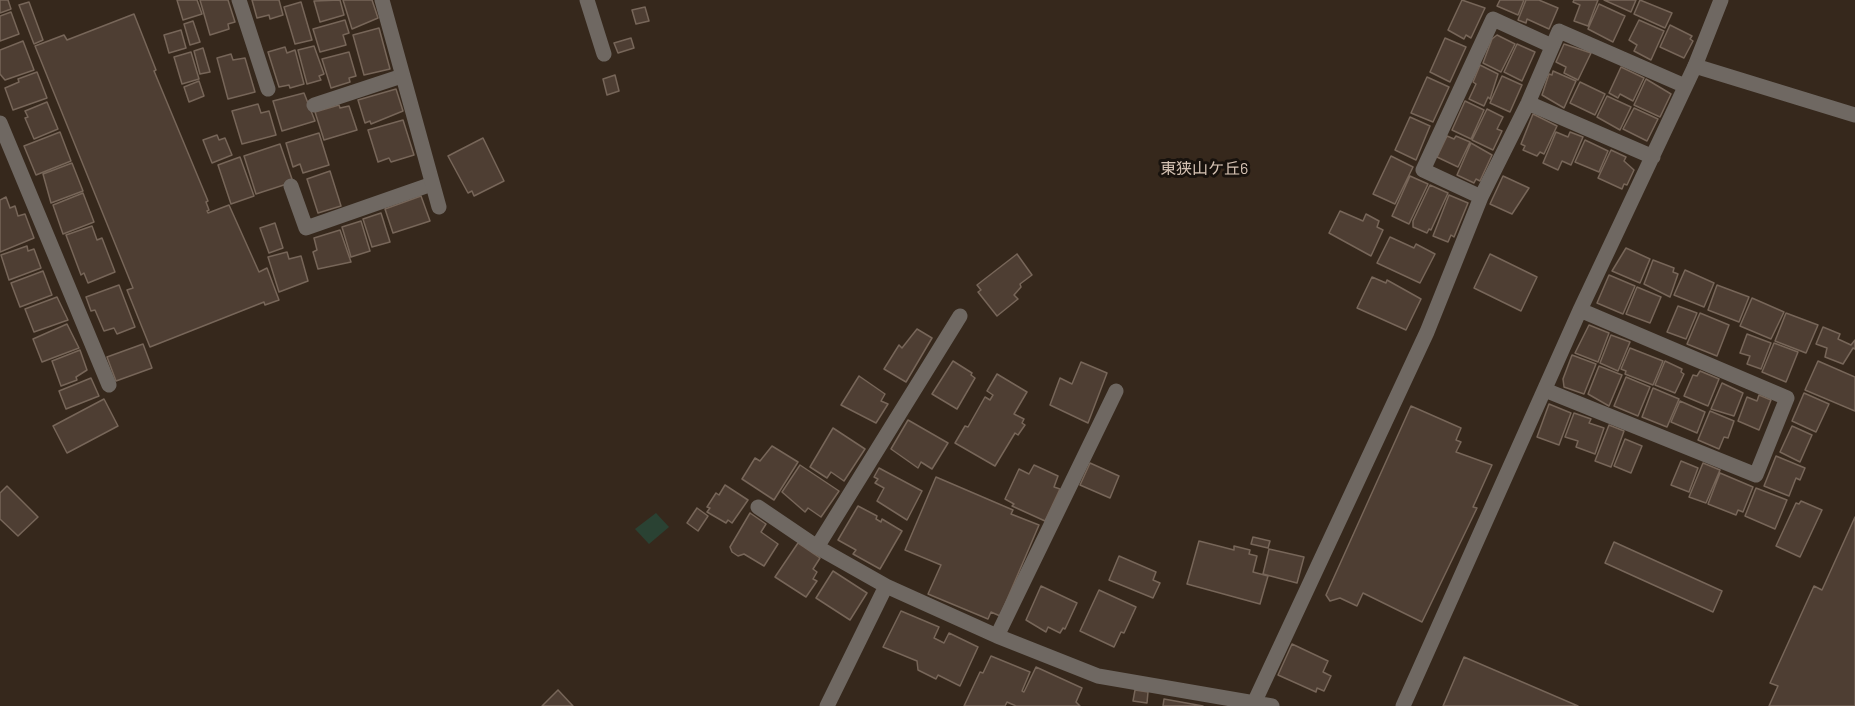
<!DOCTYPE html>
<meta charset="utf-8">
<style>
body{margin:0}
canvas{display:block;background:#36281c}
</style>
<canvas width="1855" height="706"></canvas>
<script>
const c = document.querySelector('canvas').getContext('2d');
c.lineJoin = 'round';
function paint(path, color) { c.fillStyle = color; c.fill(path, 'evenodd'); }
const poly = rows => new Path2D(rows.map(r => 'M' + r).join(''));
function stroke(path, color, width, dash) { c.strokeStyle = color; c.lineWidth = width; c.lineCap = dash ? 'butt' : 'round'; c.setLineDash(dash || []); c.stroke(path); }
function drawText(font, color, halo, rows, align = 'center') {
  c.font = font + ' Barlow,"Noto Sans JP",sans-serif'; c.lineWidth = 6; c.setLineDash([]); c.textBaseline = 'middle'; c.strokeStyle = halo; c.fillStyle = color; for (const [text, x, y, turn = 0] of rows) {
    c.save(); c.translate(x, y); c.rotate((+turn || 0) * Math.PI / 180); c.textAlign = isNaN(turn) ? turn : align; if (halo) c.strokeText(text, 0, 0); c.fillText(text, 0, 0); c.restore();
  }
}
paint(poly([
 [656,513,669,527,649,544,635,529]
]), '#2a4233');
const building = poly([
 [0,0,8,0,11,9,0,13,0,0],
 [177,0,197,0,202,14,183,20,177,0],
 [200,0,228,0,235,22,228,24,229,29,210,35,200,0],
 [252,0,279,0,283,15,270,19,269,15,257,18,252,0],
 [340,0,344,15,320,22,314,1,340,0],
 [343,0,372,0,378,18,352,29,343,0],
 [1462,0,1485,8,1471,38,1466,35,1464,39,1448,30,1462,0],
 [1500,0,1524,0,1518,15,1497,6,1500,0],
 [1526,0,1539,0,1558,8,1549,29,1527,19,1526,23,1518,20,1526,0],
 [1574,0,1598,0,1588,26,1574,21,1580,5,1573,2,1574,0],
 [1604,0,1636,0,1631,12,1604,0],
 [1640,0,1672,13,1665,28,1634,14,1640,0],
 [29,2,43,40,34,44,19,5,29,2],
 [301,2,312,40,295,44,284,7,301,2],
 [1599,4,1625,16,1613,42,1588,29,1599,4],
 [645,7,649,21,636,24,632,10,645,7],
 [11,12,19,34,0,41,0,16,11,12],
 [134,14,156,70,154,71,208,201,206,202,209,210,207,211,208,213,229,205,259,272,267,268,279,300,265,305,264,302,150,347,127,290,133,288,35,46,64,35,67,40,134,14],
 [345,20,349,33,343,35,346,45,320,52,313,29,345,20],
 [1639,20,1664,31,1651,60,1634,51,1637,45,1629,40,1639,20],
 [193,21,200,42,190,45,184,24,193,21],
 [1670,25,1692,36,1690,39,1693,41,1684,58,1660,47,1670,25],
 [379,28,390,69,364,75,353,35,379,28],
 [181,30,186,48,169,53,164,35,181,30],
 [1497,35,1515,44,1501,72,1483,63,1492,39,1497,35],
 [631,38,634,48,618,53,614,43,631,38],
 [1445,38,1466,47,1450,82,1430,72,1445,38],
 [23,41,34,70,5,80,0,74,0,50,23,41],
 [1517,44,1535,52,1522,81,1504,72,1517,44],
 [1564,44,1591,53,1578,80,1564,73,1566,67,1556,62,1564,44],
 [314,46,324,74,319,76,321,80,307,84,298,50,314,46],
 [285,47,287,53,295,50,304,84,290,88,289,85,279,87,268,52,285,47],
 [203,48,210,72,200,74,194,51,203,48],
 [191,52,199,79,182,84,174,57,191,52],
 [349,52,356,76,349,78,350,82,331,88,322,59,349,52],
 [231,54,233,60,245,58,255,92,228,99,217,58,231,54],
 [1480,65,1498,74,1490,99,1488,97,1484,106,1469,99,1476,84,1473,82,1480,65],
 [1621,67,1644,78,1633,101,1620,94,1618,98,1609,93,1621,67],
 [1553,71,1576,81,1564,108,1542,95,1549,74,1552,75,1553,71],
 [37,72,47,98,13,110,5,88,19,82,18,79,37,72],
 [615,75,619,91,607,95,603,79,615,75],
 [1502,76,1522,85,1510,112,1490,103,1502,76],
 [1427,77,1449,87,1433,122,1411,113,1427,77],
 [1646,79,1671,94,1660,117,1634,105,1646,79],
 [199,81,204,96,189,102,184,87,199,81],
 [1580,82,1605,94,1595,115,1570,103,1580,82],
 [396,89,403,111,371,124,370,121,365,123,358,100,396,89],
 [304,93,315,121,282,131,273,101,304,93],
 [1607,96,1631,107,1620,130,1597,117,1607,96],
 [1465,101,1484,110,1471,139,1452,130,1465,101],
 [47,102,58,129,34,139,25,118,28,117,25,111,47,102],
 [258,104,261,113,269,111,276,135,242,144,232,111,258,104],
 [339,105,340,108,349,106,357,130,324,140,315,112,339,105],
 [1634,108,1658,119,1647,141,1623,129,1634,108],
 [1487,109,1503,117,1497,129,1502,131,1493,150,1472,140,1487,109],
 [1533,114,1557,126,1544,154,1540,152,1537,156,1523,150,1525,146,1521,144,1533,114],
 [1410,117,1430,126,1416,160,1395,150,1410,117],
 [403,120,414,155,391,162,389,158,378,162,368,130,403,120],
 [60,132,71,161,36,175,24,146,60,132],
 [1556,132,1568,137,1570,132,1583,137,1571,165,1562,161,1558,170,1543,163,1556,132],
 [319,133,329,165,303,173,300,164,293,167,286,143,319,133],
 [217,135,219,140,225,138,232,155,212,163,203,140,217,135],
 [1447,136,1454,139,1456,136,1470,142,1458,167,1437,157,1447,136],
 [483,138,504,181,474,196,472,191,468,193,448,156,483,138],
 [1585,140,1608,151,1599,172,1575,162,1585,140],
 [1471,143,1492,155,1480,181,1476,179,1474,183,1457,175,1471,143],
 [280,144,293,182,256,194,244,156,280,144],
 [1611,150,1626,157,1624,161,1634,170,1627,185,1624,184,1622,189,1598,178,1611,150],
 [1391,156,1413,167,1395,204,1373,194,1391,156],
 [240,157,254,196,231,204,218,165,240,157],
 [72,163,83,191,51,203,43,174,72,163],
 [330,171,341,206,318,213,307,179,330,171],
 [1410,176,1428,184,1409,224,1392,216,1410,176],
 [1503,176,1529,188,1512,214,1490,204,1503,176],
 [1430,185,1448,193,1431,230,1429,229,1427,233,1413,227,1413,221,1430,185],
 [83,193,94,222,63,234,53,205,83,193],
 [1449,195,1468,203,1454,237,1451,235,1448,242,1433,236,1449,195],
 [421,196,430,221,393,233,385,209,421,196],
 [6,197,10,208,15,206,18,216,25,214,34,238,0,252,0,200,6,197],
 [1340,211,1363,221,1366,214,1379,221,1377,227,1383,230,1371,256,1329,233,1340,211],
 [381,213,390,242,372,247,363,219,381,213],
 [361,221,370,251,351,257,342,227,361,221],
 [275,223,283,248,269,253,260,228,275,223],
 [92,226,97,240,102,238,115,272,88,283,84,273,81,275,66,235,92,226],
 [340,230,351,262,318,269,313,252,317,250,314,238,340,230],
 [1390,237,1414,248,1416,244,1435,254,1420,283,1377,263,1390,237],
 [27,246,28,251,34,249,41,268,9,280,1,255,27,246],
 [1626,248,1650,259,1640,283,1612,271,1626,248],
 [287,252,289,259,301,256,308,281,279,292,268,257,287,252],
 [1017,254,1032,275,1020,284,1021,287,1014,295,1018,299,997,316,978,292,981,290,977,285,1017,254],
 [1490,254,1537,277,1521,311,1474,288,1490,254],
 [1653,260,1674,268,1673,272,1678,274,1670,297,1644,284,1653,260],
 [1685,270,1714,283,1704,307,1674,295,1685,270],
 [43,271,52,295,20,307,11,283,43,271],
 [1609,275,1635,286,1623,314,1597,303,1609,275],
 [1372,277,1386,283,1387,280,1421,299,1406,330,1357,308,1372,277],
 [119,285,135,327,117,334,114,328,104,331,95,310,91,311,86,297,119,285],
 [1717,285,1749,297,1739,322,1708,310,1717,285],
 [1637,287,1661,297,1650,323,1626,314,1637,287],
 [57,297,68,320,34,332,25,309,57,297],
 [1752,298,1784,312,1771,339,1740,326,1752,298],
 [1678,306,1697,313,1686,339,1667,332,1678,306],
 [1700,313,1729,325,1717,356,1687,344,1700,313],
 [1786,313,1818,325,1806,353,1775,341,1786,313],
 [67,324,79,348,42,362,33,339,67,324],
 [1589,325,1609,333,1598,362,1575,353,1589,325],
 [1823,327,1840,334,1838,339,1851,345,1855,340,1855,349,1853,348,1843,364,1825,357,1827,348,1816,344,1823,327],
 [917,329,932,338,906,382,884,369,899,345,902,348,917,329],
 [1747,334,1771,343,1761,369,1747,364,1750,356,1740,353,1747,334],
 [1611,335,1630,342,1618,371,1600,363,1611,335],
 [1774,343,1798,352,1786,382,1762,372,1774,343],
 [143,344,152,368,116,381,107,357,143,344],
 [1630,348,1663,361,1653,385,1625,374,1626,371,1621,369,1630,348],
 [80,350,87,370,76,377,77,380,61,386,52,361,80,350],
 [1572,355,1596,364,1584,394,1564,387,1563,379,1572,355],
 [953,361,972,373,971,375,975,378,957,409,932,394,953,361],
 [1665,361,1682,369,1681,372,1684,374,1675,393,1655,385,1665,361],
 [1818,361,1855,377,1855,411,1805,390,1818,361],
 [1081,362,1107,373,1088,423,1050,405,1060,378,1072,384,1081,362],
 [1599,366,1622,375,1609,406,1588,394,1599,366],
 [1700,371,1719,379,1708,406,1684,396,1693,375,1697,376,1700,371],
 [997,374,1027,392,1014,414,1024,419,1022,423,1025,425,1018,435,1015,433,995,466,955,443,965,426,968,427,985,397,990,400,993,395,987,391,997,374],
 [859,376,885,394,881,401,888,404,876,423,841,405,859,376],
 [1626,377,1650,387,1638,416,1614,406,1626,377],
 [91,378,99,396,66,409,59,391,91,378],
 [1722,383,1743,393,1734,416,1711,409,1722,383],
 [1653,388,1679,399,1667,427,1642,417,1653,388],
 [1804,393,1829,404,1816,432,1792,421,1804,393],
 [1759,395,1771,400,1759,430,1738,421,1747,397,1757,401,1759,395],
 [104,399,118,426,67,453,53,426,104,399],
 [1680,401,1705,412,1697,433,1671,422,1680,401],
 [1549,404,1571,413,1559,445,1537,437,1549,404],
 [1411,406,1461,428,1456,440,1461,442,1456,452,1492,465,1473,507,1477,508,1422,622,1363,593,1357,606,1340,598,1330,601,1326,595,1411,406],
 [1710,411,1734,421,1728,438,1724,437,1719,449,1698,440,1710,411],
 [1574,413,1591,419,1589,423,1604,428,1595,454,1576,447,1578,441,1565,437,1574,413],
 [908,420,948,443,932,469,921,462,918,468,891,449,908,420],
 [1609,425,1624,431,1611,467,1595,461,1609,425],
 [1792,426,1812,435,1800,462,1780,452,1792,426],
 [833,428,865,449,844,481,831,472,827,478,810,467,833,428],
 [1625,439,1642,446,1631,473,1614,466,1625,439],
 [772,446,798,462,774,500,742,479,755,458,760,461,772,446],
 [1776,456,1805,468,1800,480,1796,478,1789,496,1764,486,1776,456],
 [1681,461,1698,468,1689,492,1671,485,1681,461],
 [1090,463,1119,476,1110,498,1080,485,1090,463],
 [1703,463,1720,470,1706,503,1689,497,1703,463],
 [800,465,839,491,821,517,808,508,805,512,782,492,800,465],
 [1034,465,1058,476,1054,487,1060,489,1045,521,1012,506,1014,504,1005,499,1019,469,1029,474,1034,465],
 [879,468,922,491,907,520,877,501,884,488,875,483,878,479,874,477,879,468],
 [1720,473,1753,487,1743,512,1738,510,1736,515,1708,504,1720,473],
 [936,477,1013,510,1011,514,1039,525,1000,616,991,612,988,619,928,594,941,565,905,550,936,477],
 [725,485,748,500,732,523,728,520,726,523,707,512,710,508,707,507,716,493,719,495,725,485],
 [7,486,38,517,18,536,0,519,0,493,7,486],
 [1756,488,1787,500,1775,529,1745,516,1756,488],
 [1801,501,1822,510,1800,557,1776,546,1796,503,1799,504,1801,501],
 [858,506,877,516,876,519,881,522,882,519,902,531,880,569,853,554,856,550,838,540,858,506],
 [697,508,708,516,698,531,687,523,697,508],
 [750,513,766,524,761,532,778,544,764,566,744,554,738,556,732,552,730,547,750,513],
 [1855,517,1855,706,1769,706,1778,686,1770,683,1814,586,1822,590,1855,517],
 [1253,537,1270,541,1268,548,1251,544,1253,537],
 [1199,541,1234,550,1234,546,1250,550,1249,554,1257,556,1253,572,1268,576,1260,604,1187,584,1199,541],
 [1614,542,1722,591,1713,612,1605,563,1614,542],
 [798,543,820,558,813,569,817,572,813,579,817,581,806,597,775,577,798,543],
 [1269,549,1304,557,1297,583,1263,574,1269,549],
 [1119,556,1156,572,1153,580,1160,583,1153,598,1109,580,1119,556],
 [833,571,867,593,850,620,816,598,833,571],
 [1041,586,1077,603,1065,629,1063,628,1060,633,1048,627,1046,632,1026,620,1041,586],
 [1099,590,1136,607,1124,633,1121,632,1114,647,1080,631,1099,590],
 [901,611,939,627,934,638,944,643,949,633,978,647,960,686,938,675,936,679,918,670,917,661,883,647,901,611],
 [1292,644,1328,661,1323,672,1331,676,1324,691,1317,688,1316,692,1278,675,1292,644],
 [991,656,1030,672,1022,691,1024,692,1036,667,1082,688,1076,702,1080,706,1016,706,1007,702,1005,706,964,706,980,672,983,673,991,656],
 [1464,657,1578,706,1443,706,1464,657],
 [558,690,573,706,542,706,558,690],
 [1135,690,1148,692,1147,703,1133,701,1135,690],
 [1164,699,1203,706,1163,706,1164,699]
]);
paint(building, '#4e3e33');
stroke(building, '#776659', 1.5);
stroke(poly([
 [239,0,268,89],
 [1695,66,1721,0],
 [314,105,402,76],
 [291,186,306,228,432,184]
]), '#6f6862', 15);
stroke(poly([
 [382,0,439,207],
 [587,0,604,54],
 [1528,103,1653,157],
 [0,123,109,385],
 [1481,197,1423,170,1493,19,1552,46],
 [1545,390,1756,475,1787,398,1580,310],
 [758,507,817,547,886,586],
 [817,547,960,316],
 [997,636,1116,391],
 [1254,703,1427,332,1481,197,1528,103,1559,31,1685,86],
 [827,706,886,586,997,636,1098,676,1272,706],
 [1403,706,1580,310,1695,66,1855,115]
]), '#6f6862', 15);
drawText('16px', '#d5c2b3', '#18120d', [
 ["東狭山ケ丘6",1204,169]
]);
</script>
